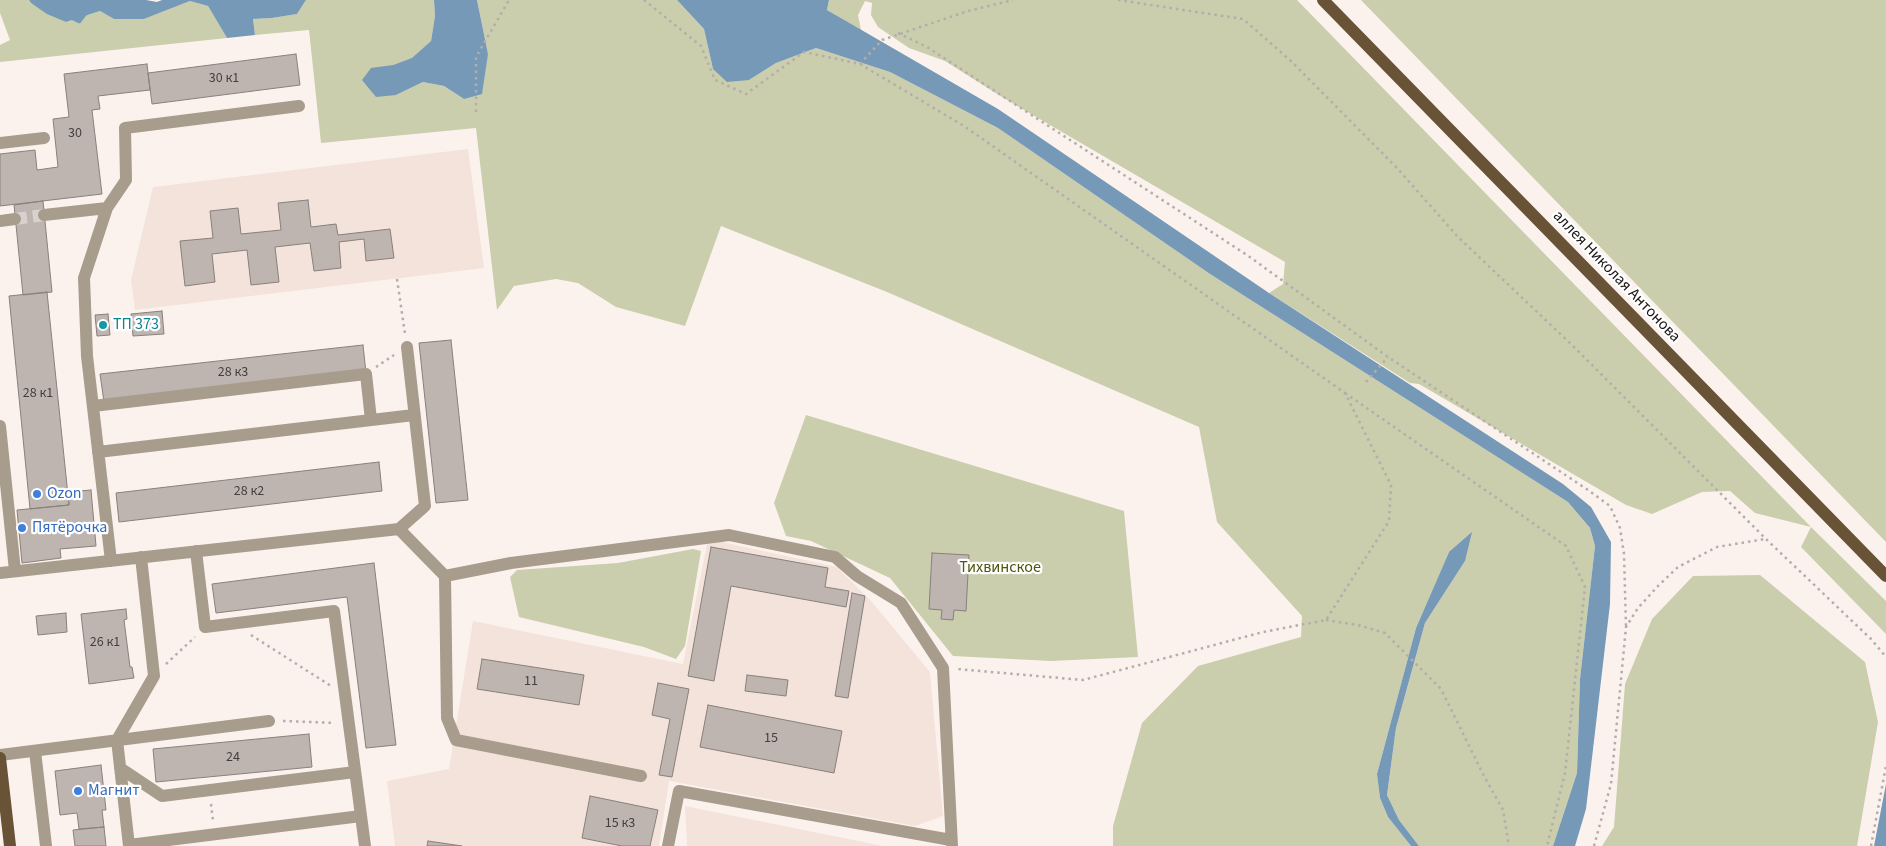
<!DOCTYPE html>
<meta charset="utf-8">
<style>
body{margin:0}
canvas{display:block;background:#fbf2ee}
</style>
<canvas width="1886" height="846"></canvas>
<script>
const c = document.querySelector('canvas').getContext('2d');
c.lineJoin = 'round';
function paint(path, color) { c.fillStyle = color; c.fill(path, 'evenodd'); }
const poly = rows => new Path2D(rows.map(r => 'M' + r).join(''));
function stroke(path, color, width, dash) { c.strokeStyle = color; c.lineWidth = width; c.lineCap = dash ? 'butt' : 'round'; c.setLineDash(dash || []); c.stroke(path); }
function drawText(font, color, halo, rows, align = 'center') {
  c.font = font + ' "Source Sans 3",sans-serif'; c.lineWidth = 4.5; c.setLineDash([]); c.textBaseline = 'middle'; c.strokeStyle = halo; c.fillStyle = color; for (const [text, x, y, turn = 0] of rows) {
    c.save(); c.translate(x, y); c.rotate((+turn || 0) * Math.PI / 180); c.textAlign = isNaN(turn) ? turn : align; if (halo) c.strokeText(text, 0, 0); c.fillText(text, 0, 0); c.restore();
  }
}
paint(poly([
 [468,149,484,268,135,310,131,280,153,187],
 [708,539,837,567,872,602,930,672,943,816,915,826,669,781,659,846,395,846,387,781,449,769,473,621,683,664],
 [685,806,883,846,687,846]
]), '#f4e3db');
paint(poly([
 [0,0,29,0,31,3,66,22,100,11,114,19,144,19,190,1,208,6,227,38,0,62,0,45,10,40,0,13],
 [306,0,434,0,435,16,431,41,413,58,393,65,396,95,423,82,444,86,464,99,488,54,477,0,677,0,704,29,713,69,749,80,776,63,816,48,890,72,998,128,1210,274,1568,502,1590,528,1595,546,1580,679,1577,773,1553,846,1419,846,1399,820,1387,795,1396,728,1425,623,1465,561,1449,552,1416,628,1377,774,1380,798,1388,817,1411,846,1113,846,1113,826,1142,723,1198,666,1301,637,1302,616,1217,522,1199,427,887,292,721,226,685,326,616,307,578,283,556,279,514,286,497,310,476,128,321,143,309,30,255,35,253,19,272,18,297,14],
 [829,0,1297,0,1811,527,1886,601,1886,634,1801,547,1811,527,1755,513,1730,491,1702,492,1652,514,1626,505,1419,384,1410,383,1269,293,1283,284,1285,262,1002,97,945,61,909,48,878,27,871,15,872,3,865,1,858,15,861,30,827,10],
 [1361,0,1886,0,1886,542],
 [806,415,1124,511,1138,657,1051,661,953,656,890,578,811,541,786,536,774,503],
 [693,549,701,551,685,646,676,659,644,647,519,617,510,577,517,570,618,563],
 [1760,575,1865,662,1878,722,1857,846,1602,846,1614,827,1625,684,1652,619,1693,576]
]), '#cacead');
paint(poly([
 [29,0,146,0,157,2,162,0,306,0,297,14,272,18,253,19,255,35,227,38,208,6,190,1,144,19,114,19,100,11,66,22,47,14,31,3],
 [434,0,477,0,488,54,482,94,464,99,444,86,423,82,396,95,376,97,362,80,371,68,393,65,412,58,431,41,435,16],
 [677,0,829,0,827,10,998,109,1269,293,1563,484,1591,507,1611,542,1610,604,1586,809,1575,846,1553,846,1577,773,1580,679,1595,546,1590,528,1568,502,1210,274,998,128,890,72,816,48,776,63,749,80,727,82,713,69,704,29],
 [1472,532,1465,561,1425,623,1396,728,1387,795,1399,820,1419,846,1411,846,1388,817,1380,798,1377,774,1416,628,1449,552],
 [1886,784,1886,846,1874,846]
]), '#7599b7');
stroke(poly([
 [71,17,79,21,86,12]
]), '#7599b7', 4.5);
const building = poly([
 [296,54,300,85,152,104,148,73,296,54],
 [147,64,150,90,98,96,100,109,92,110,102,194,0,206,0,154,35,150,37,170,58,167,53,119,69,117,64,74,147,64],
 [308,200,311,227,336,224,338,235,390,229,394,258,366,261,364,239,339,242,341,268,314,271,310,243,275,247,279,282,251,285,247,250,212,254,215,282,185,286,180,241,213,238,210,211,238,208,241,234,281,230,278,203,308,200],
 [43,201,52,292,23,295,14,205,43,201],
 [47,292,69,505,30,509,9,296,47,292],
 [162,311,164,334,133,336,131,314,162,311],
 [108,314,110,335,97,336,95,315,108,314],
 [451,340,468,500,436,503,419,343,451,340],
 [363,345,366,373,104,402,100,374,363,345],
 [379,462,382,491,119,522,116,493,379,462],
 [91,490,96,546,60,549,61,558,22,563,17,510,69,505,68,492,91,490],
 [711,547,828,568,825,587,849,591,846,607,731,586,714,681,688,676,711,547],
 [932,553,969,555,966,611,954,610,953,620,941,619,942,610,929,609,932,553],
 [374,563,396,745,366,748,347,597,216,613,212,584,374,563],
 [852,593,865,596,848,698,835,696,852,593],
 [126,609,127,619,124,620,130,667,132,667,134,678,89,684,81,614,126,609],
 [66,613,67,632,38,635,36,616,66,613],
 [482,659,584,675,579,705,477,689,482,659],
 [747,675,788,680,786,696,745,691,747,675],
 [658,683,689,689,672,777,659,775,670,719,652,715,658,683],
 [708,705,842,731,834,773,700,747,708,705],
 [309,734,312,767,156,782,153,749,309,734],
 [101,765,106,810,102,810,104,827,79,829,77,813,60,815,55,771,101,765],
 [590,796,658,810,650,846,622,846,582,838,590,796],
 [104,827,106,846,75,846,73,830,104,827],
 [428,841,462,846,427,846,428,841]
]);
paint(building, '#beb5b1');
stroke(building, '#89807c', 1);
stroke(poly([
 [15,219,44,215]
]), '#d9d1ce', 12, [12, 6]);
stroke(poly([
 [644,0,701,46,715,80,746,94,804,52,860,64,964,126,1345,393,1391,485,1389,521,1326,620,1263,632,1083,680,957,669],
 [1118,0,1243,19,1291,61,1397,168,1458,237,1574,347,1766,539,1871,639,1886,657],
 [898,33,927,47,1247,255,1388,357,1588,490,1610,506,1620,528,1624,554,1626,627],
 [860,64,882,40,968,11,1013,0],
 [476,112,476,57,509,0],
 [397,279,405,334],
 [376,367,394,355],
 [1366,382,1388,357],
 [1345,393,1566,546,1585,587,1565,773,1547,846],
 [1326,620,1358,625,1385,633,1441,689,1483,774,1503,810,1509,846],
 [251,635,331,686],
 [166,664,195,637],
 [283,721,335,723],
 [211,804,213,821],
 [1594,846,1611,784,1626,627,1638,608,1658,586,1678,567,1717,547,1765,539],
 [1871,846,1886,766]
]), '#b4adaa', 2.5, [2.5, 4]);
stroke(poly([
 [0,143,44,138],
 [44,215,107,208],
 [0,221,15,219],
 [93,406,366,374,371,420],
 [0,426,15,571],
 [98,452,414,415],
 [399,529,445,576,511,563,729,535,835,557,857,576,901,603,943,668,952,846],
 [196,551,205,627,334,611,365,846],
 [111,561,87,356,84,278,107,208,126,180,125,128,299,106],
 [0,573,399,529,425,506,407,347],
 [445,576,447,718,456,740,641,776],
 [35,751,46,846],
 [0,755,269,721],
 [120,768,162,796,355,772],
 [129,845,361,816],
 [129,846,117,740,154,676,141,557],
 [668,846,679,791,951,840]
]), '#a89c8c', 12);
stroke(poly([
 [1323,0,1886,576],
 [0,758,10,846]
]), '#695337', 12);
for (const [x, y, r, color] of [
 [103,325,5,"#0f9aa8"],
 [37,494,5,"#3f7fe0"],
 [22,528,5,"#3f7fe0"],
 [78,791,5,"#3f7fe0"]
]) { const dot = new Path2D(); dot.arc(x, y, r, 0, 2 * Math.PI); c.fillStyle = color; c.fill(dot); stroke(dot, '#fff', 2); }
drawText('14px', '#443f3d', null, [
 ["30 к1",224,79],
 ["30",75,134],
 ["28 к3",233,373],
 ["28 к1",38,394],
 ["28 к2",249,492],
 ["26 к1",105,643],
 ["11",531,682],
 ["15",771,739],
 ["24",233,758],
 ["15 к3",620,824]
]);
drawText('16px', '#1b1816', '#fff', [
 ["аллея Николая Антонова",1616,277,46]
]);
drawText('16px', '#0d838f', '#fff', [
 ["ТП 373",113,325]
], 'left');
drawText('16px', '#366cbe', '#fff', [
 ["Ozon",47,494],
 ["Пятёрочка",32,528],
 ["Магнит",88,791]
], 'left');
drawText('16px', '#51560e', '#fff', [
 ["Тихвинское",1000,568]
]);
</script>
